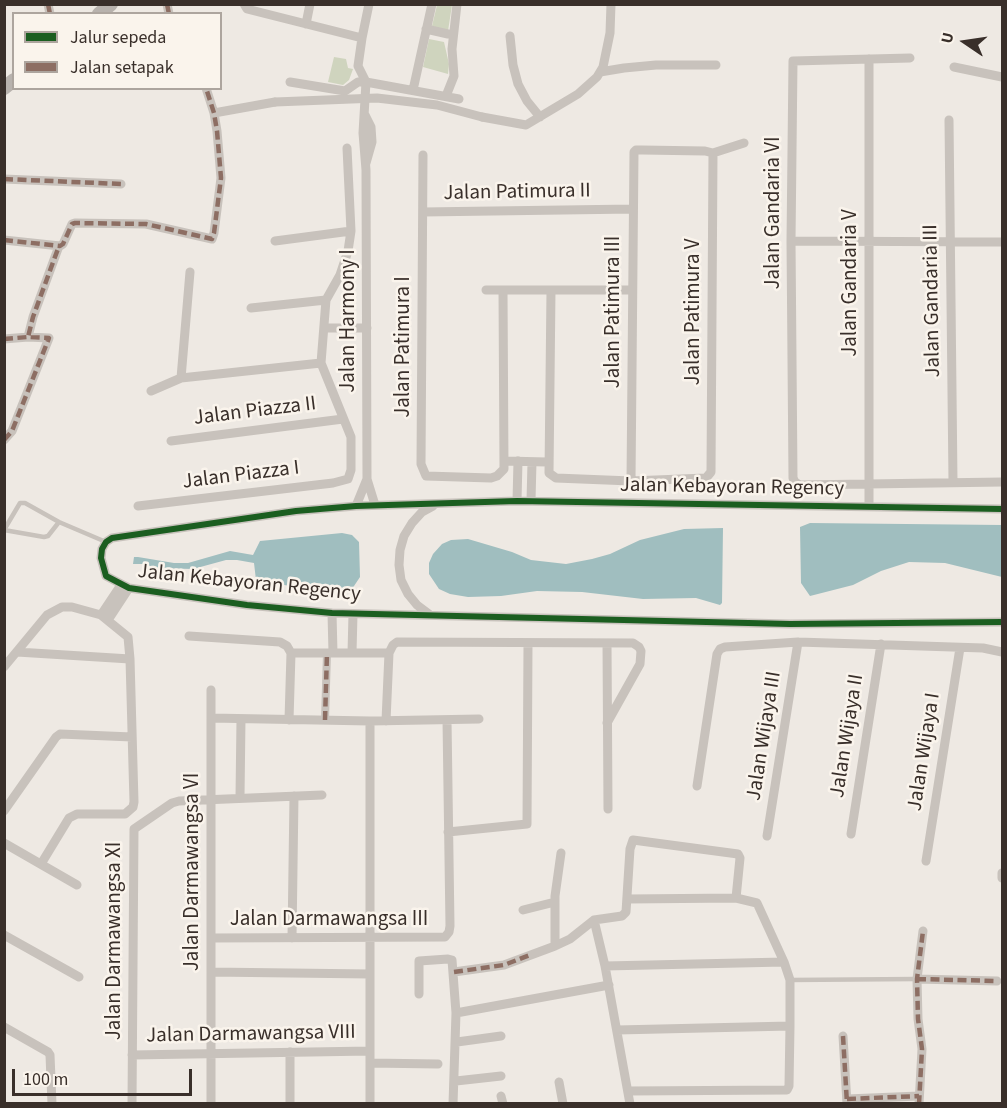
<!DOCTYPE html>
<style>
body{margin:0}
#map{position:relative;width:1007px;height:1108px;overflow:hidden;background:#eee9e3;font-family:"Source Sans 3",sans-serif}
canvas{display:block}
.frame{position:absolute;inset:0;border:6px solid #392f2a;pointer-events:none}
.legend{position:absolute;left:12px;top:12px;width:210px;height:78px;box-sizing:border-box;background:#faf4ec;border:2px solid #ada59e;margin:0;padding:8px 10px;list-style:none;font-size:18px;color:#392f2a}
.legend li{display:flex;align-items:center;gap:12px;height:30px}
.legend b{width:30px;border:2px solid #ada59e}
.north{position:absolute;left:935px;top:12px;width:60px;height:60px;-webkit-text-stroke:4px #faf4ec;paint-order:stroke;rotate:283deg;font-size:16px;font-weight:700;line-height:24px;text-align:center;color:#392f2a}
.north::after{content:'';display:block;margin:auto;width:21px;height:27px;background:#392f2a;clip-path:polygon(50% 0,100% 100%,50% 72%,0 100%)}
.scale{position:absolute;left:12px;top:1069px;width:180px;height:27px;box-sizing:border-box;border:3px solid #392f2a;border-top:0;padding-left:8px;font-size:18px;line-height:21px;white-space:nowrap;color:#392f2a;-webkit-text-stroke:4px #faf4ec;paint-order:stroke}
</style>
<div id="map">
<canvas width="1007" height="1108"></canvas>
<div class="frame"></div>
<ul class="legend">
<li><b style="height:8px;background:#1b5e20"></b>Jalur sepeda</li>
<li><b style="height:8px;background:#8d6e63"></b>Jalan setapak</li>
</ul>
<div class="north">U</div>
<div class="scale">100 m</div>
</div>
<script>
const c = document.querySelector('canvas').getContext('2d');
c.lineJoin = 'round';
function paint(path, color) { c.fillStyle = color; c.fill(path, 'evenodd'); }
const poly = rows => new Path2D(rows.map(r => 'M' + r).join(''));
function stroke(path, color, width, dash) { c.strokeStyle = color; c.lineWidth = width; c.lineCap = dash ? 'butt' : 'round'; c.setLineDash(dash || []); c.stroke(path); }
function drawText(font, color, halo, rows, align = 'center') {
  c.font = font + ' "Source Sans 3",sans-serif'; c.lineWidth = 5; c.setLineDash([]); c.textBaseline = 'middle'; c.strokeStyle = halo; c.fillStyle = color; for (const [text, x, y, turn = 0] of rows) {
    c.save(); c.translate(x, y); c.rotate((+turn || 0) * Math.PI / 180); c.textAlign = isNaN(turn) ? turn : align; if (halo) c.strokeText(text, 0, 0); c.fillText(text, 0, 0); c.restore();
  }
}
paint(poly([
 [437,5,452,5,448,31,432,26],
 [429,39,444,42,449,64,448,74,423,67],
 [334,57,346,59,348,68,353,69,349,80,343,85,328,82]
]), '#cfd4be');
paint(poly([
 [810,523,1002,525,1002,577,945,563,909,562,881,571,853,585,810,596,801,583,800,527],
 [723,528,722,603,720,605,696,598,643,599,582,592,537,591,501,596,468,597,450,594,439,589,429,574,429,563,433,554,442,544,451,540,468,539,512,552,531,560,566,564,592,559,610,554,640,540,684,529],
 [342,533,352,535,359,542,360,577,352,589,312,589,263,582,256,580,254,563,237,560,226,560,193,569,156,568,145,564,133,564,134,557,138,557,174,563,188,563,230,551,253,555,260,541]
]), '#a0bebf');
stroke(poly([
 [4,530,44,537,48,536,59,522,106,542],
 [4,530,20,503,25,503,59,522],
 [790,980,916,979]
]), '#c8c2bc', 4.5);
stroke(poly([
 [325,720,327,653]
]), '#c8c2bc', 8);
stroke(poly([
 [48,4,50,14],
 [167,4,169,14],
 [244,4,247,9,362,38],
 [369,4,362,38,358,66,366,82,363,133,366,170,367,479,375,505],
 [306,24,310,4],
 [426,29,448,34],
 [510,36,513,65,518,84,527,101,540,117],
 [910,58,793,61,791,241,793,478,795,482,800,485,1002,482],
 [869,59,869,507],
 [954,67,1002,77],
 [600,72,624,68,656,65,716,65],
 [290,82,345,91,358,82,366,82,459,99],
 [413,90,432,4],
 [446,96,454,76,452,49,457,4],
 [214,113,275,102],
 [365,115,371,127,372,142,366,163],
 [482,117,526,125,578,94,597,77,603,67,610,33,611,4],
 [949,120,953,482],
 [423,155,421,464,426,476,491,478,497,476,504,469,503,290],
 [4,179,121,184],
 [423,212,633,209],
 [4,240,60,246,63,244,72,224,75,223,146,224,212,239,214,233,221,178,217,131,214,113,206,88],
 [275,241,351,231],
 [791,241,1002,242],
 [486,290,632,290],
 [551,290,549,473,556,478,631,481,706,478,711,472,713,153],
 [251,308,326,300],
 [324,328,367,328],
 [4,339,28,337],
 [181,378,190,272],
 [151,391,181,378,321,363],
 [4,440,12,431,49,338,28,337,33,317,59,246],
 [171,441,343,419],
 [505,461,547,462],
 [631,481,634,152,636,150,642,150,705,151,713,153,744,143],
 [517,501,518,461],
 [531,501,532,462],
 [138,506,333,483,348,479,351,470,351,437,321,363,326,300,340,275,348,251,351,231,347,148],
 [356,506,367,479],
 [1002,509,517,501,356,506,296,511,112,538,106,542,102,549,101,558,106,576,129,588,247,605,332,613,790,624,1002,622],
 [332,613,333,653],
 [429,614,417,605,408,594,401,580,399,565,400,550,404,536,412,523,422,512,433,506],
 [101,615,121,585],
 [108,620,129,588],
 [189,636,280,642,287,646,291,653],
 [607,643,608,809],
 [17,652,130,659],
 [291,653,389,653],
 [352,653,353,614],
 [4,667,47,615,62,607,72,607,101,615,128,637,130,659,134,802,133,807,125,814,77,814,69,818,41,864],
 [211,718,370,721,479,719],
 [289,720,291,653],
 [386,721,389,653,393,645,397,642,633,643,639,647,641,651,640,664,607,723],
 [697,786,717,654,720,649,725,647,798,642,983,648,1002,652],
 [240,797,241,719],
 [4,811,56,737,60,734,132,737],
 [448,832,527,824,528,644],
 [851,834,881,644],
 [767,836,798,642],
 [4,843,77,885],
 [561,853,555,896,555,946,570,939,594,920],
 [926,861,960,648],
 [1002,873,1002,878],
 [523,910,555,902],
 [4,935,79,977],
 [211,938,445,937,449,932,450,926,447,720],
 [292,938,294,796],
 [605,966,594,920,622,916,626,912,630,849,633,840,738,854,740,858,736,898],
 [211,972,370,974],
 [454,972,504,965,555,946],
 [917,979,997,981],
 [419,994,419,961,448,959,452,960,456,1013,453,1104],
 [456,1013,609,985],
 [4,1027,48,1052,50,1055,52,1104],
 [617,1030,790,1026],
 [843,1036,847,1104],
 [457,1042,501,1036],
 [132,1055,370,1051],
 [370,1063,438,1064],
 [456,1081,501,1076],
 [559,1082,563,1104],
 [628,1091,787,1090,789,1086,790,1026,790,980,784,962,757,903,736,898,628,899],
 [501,1096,503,1104],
 [847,1099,919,1096],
 [132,1104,134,829,172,803,179,801,322,795],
 [211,1104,211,690],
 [290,1104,290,1052],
 [370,1104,370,721],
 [630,1104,605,966,784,962],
 [919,1104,922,1049,918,1019,917,979,923,931]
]), '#c8c2bc', 9);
stroke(poly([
 [99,14,111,4],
 [4,88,14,80]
]), '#b8b2ad', 14);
stroke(poly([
 [275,102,377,98,437,105,482,117]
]), '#c8c2bc', 9);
stroke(poly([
 [48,4,50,14],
 [167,4,169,14],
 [4,179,121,184],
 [4,240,60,246,63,244,72,224,75,223,146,224,212,239,214,233,221,178,217,131,214,113,206,88],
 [4,339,28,337],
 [4,440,12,431,49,338,28,337,33,317,59,246],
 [325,720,327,653],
 [454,972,504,965,530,955],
 [917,979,997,981],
 [843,1036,847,1104],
 [847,1099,919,1096],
 [919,1104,922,1049,918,1019,917,979,923,931]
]), '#8d6e63', 4.5, [9, 4.5]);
stroke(poly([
 [1002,509,517,501,356,506,296,511,112,538,106,542,102,549,101,558,106,576,129,588,247,605,332,613,790,624,1002,622]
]), '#1b5e20', 6);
drawText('21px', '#392f2a', '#faf4ec', [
 ["Jalan Patimura II",517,193,-1],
 ["Jalan Gandaria VI",774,213,-90],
 ["Jalan Gandaria V",851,283,-90],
 ["Jalan Gandaria III",933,301,-91],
 ["Jalan Patimura III",614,312,-90],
 ["Jalan Patimura V",694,312,-90],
 ["Jalan Harmony I",349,321,-90],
 ["Jalan Patimura I",404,347,-90],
 ["Jalan Piazza II",255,412,-7],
 ["Jalan Piazza I",241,476,-7],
 ["Jalan Kebayoran Regency",732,488,1],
 ["Jalan Kebayoran Regency",249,584,6],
 ["Jalan Wijaya III",765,736,-81],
 ["Jalan Wijaya II",848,736,-81],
 ["Jalan Wijaya I",925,752,-81],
 ["Jalan Darmawangsa VI",193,872,-90],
 ["Jalan Darmawangsa III",329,920],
 ["Jalan Darmawangsa XI",115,941,-90],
 ["Jalan Darmawangsa VIII",251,1035,-1]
]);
</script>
